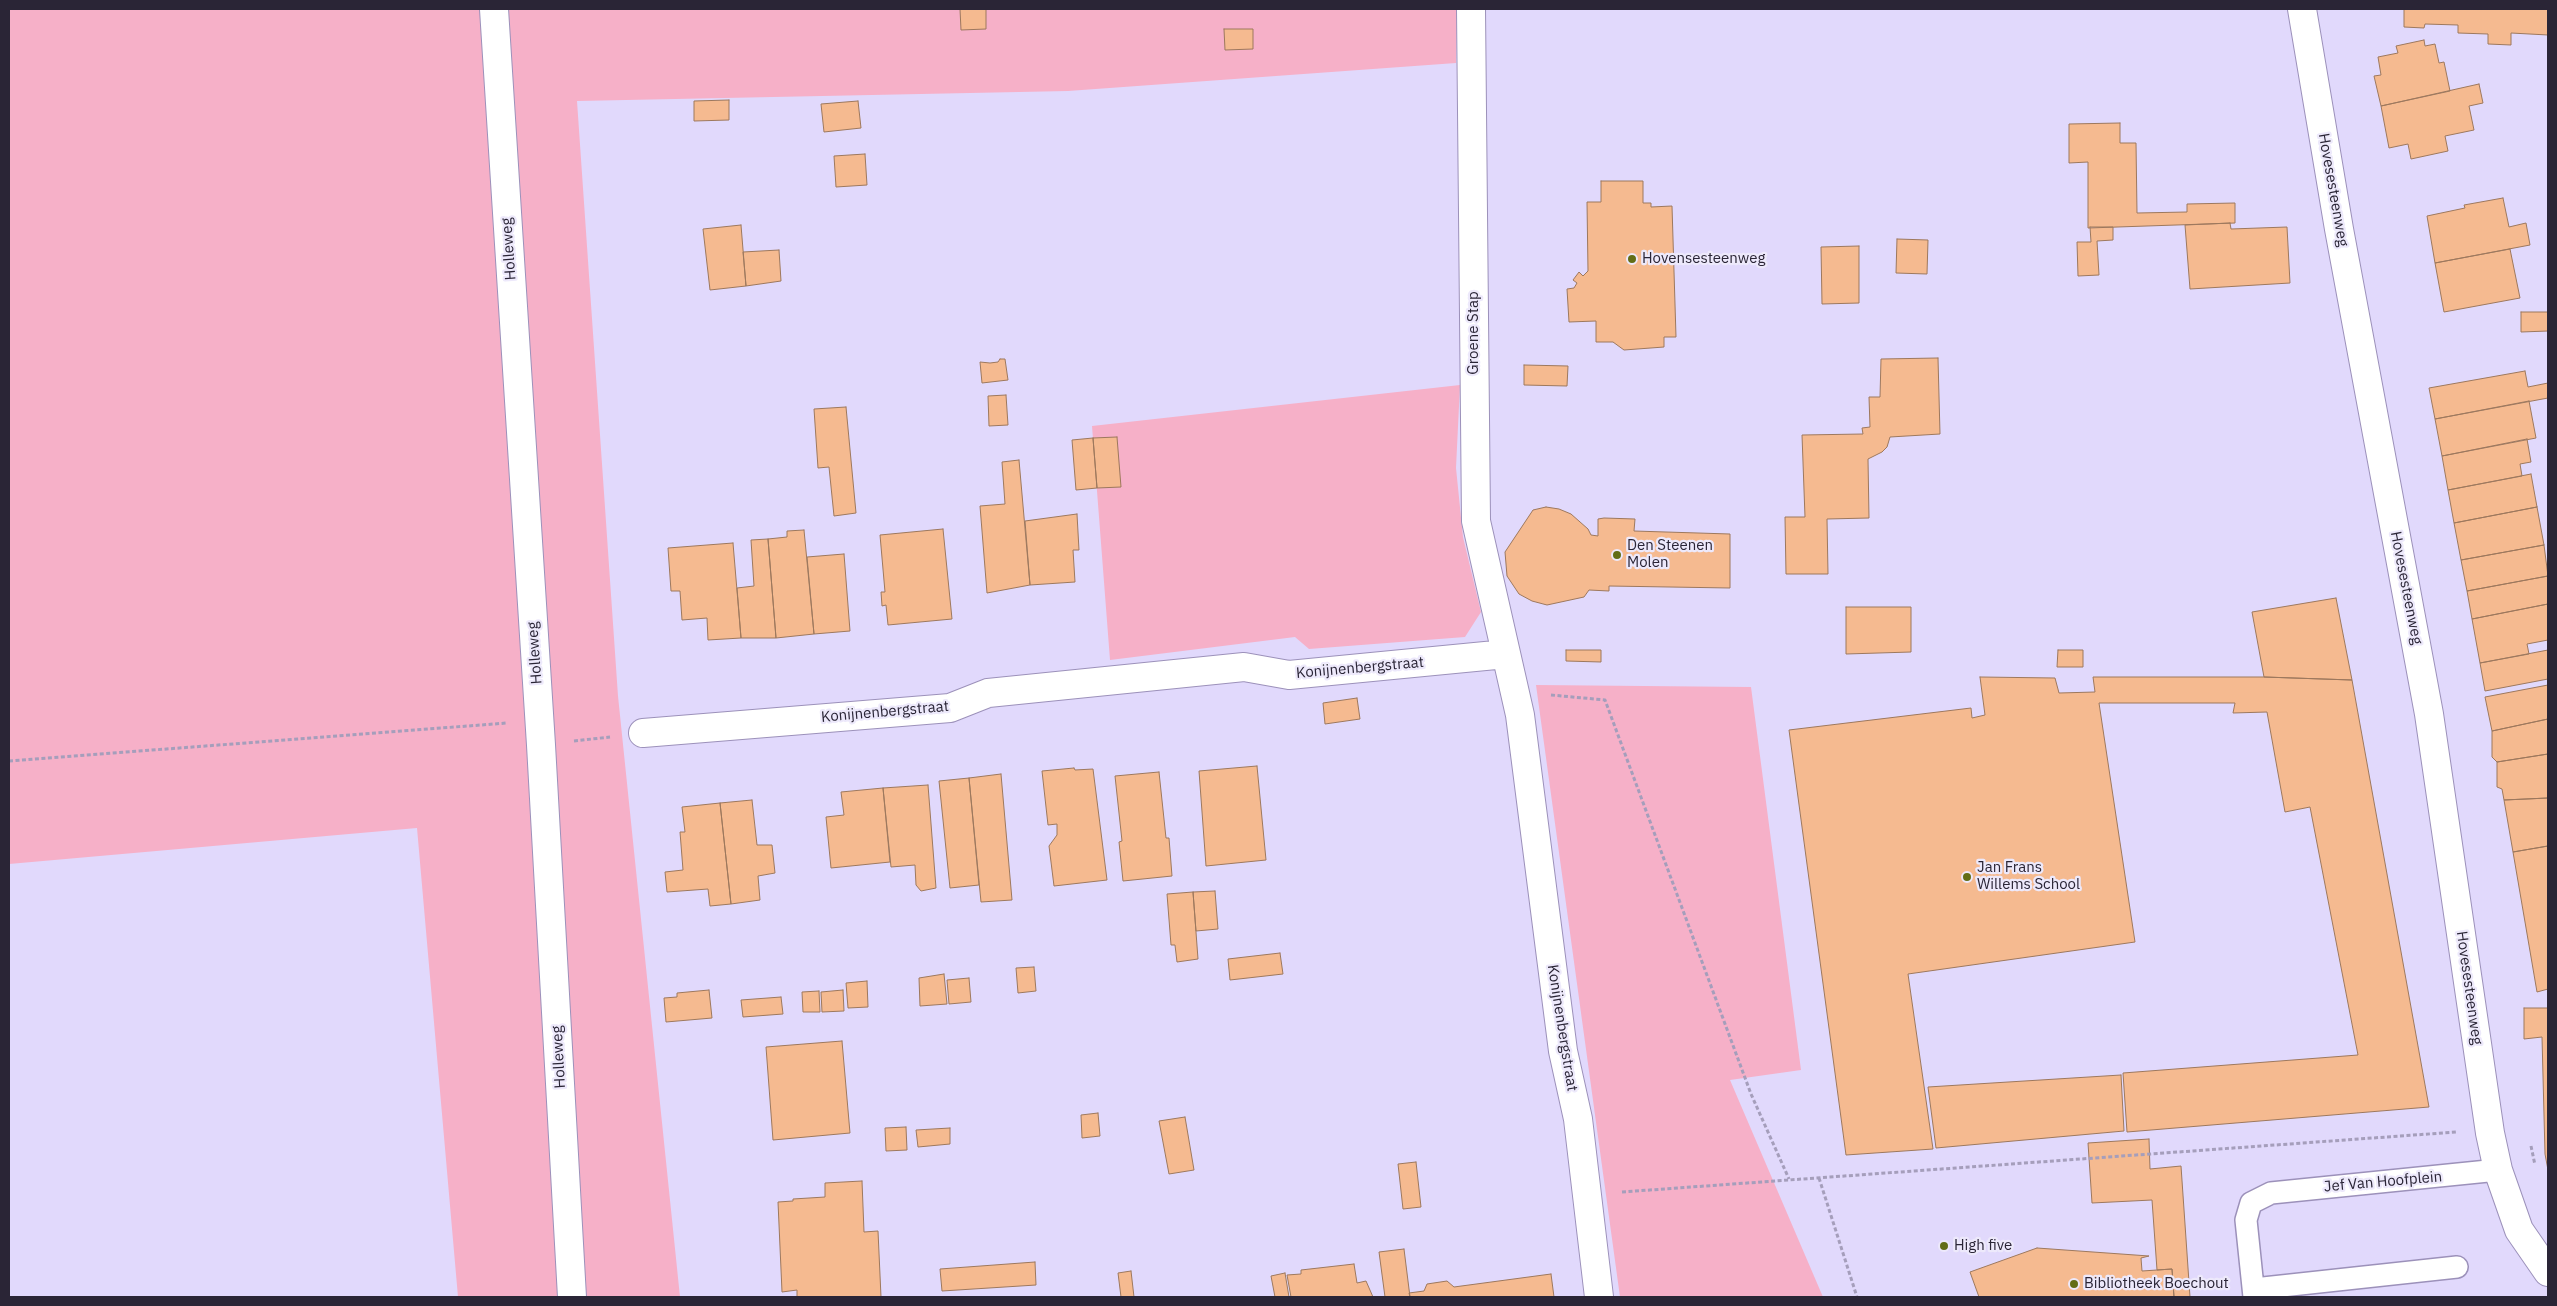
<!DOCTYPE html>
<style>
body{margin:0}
#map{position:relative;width:2557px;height:1306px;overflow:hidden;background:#e1d9fc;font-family:"IBM Plex Sans",sans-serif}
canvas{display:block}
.frame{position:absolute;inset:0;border:10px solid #2a2536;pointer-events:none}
</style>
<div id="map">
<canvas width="2557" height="1306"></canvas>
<div class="frame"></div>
</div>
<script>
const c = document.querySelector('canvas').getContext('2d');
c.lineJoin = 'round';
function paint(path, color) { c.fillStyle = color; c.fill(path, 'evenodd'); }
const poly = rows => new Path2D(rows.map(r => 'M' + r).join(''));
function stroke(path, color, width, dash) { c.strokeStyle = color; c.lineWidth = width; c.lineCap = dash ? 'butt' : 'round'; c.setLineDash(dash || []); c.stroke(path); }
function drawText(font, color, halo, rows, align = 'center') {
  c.font = font + ' "IBM Plex Sans",sans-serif'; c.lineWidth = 4.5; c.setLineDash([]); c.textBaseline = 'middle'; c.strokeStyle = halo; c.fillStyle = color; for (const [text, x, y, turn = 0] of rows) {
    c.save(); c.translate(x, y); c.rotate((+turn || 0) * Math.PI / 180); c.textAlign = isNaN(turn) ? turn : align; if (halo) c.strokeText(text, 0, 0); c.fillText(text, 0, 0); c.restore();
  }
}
paint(poly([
 [9,9,1457,9,1456,63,1068,91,577,101,618,696,680,1297,458,1297,417,828,9,864],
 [1460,385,1456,468,1463,537,1481,612,1465,637,1309,649,1295,637,1110,660,1092,426],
 [1536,685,1751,687,1801,1070,1730,1080,1823,1297,1620,1297]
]), '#f6b0c8');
const building = poly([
 [960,9,986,9,986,29,961,30,960,9],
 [2404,9,2548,9,2548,35,2511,33,2511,45,2488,44,2488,34,2458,33,2458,25,2425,24,2424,28,2404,27,2404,9],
 [1224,29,1253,29,1253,49,1225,50,1224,29],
 [2424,40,2425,46,2435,44,2439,63,2444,62,2450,91,2381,106,2374,76,2381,75,2378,57,2398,53,2396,46,2424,40],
 [2479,84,2483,103,2469,106,2474,130,2445,136,2448,151,2411,159,2408,144,2389,148,2381,106,2479,84],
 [729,100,729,120,694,121,694,101,729,100],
 [858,101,861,128,824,132,821,104,858,101],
 [2120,123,2120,143,2136,143,2137,213,2187,212,2187,204,2235,203,2235,223,2088,228,2088,162,2069,163,2069,124,2120,123],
 [865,154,867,185,836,187,834,156,865,154],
 [1601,181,1643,181,1643,203,1651,203,1651,207,1672,206,1676,337,1664,337,1664,347,1624,350,1613,342,1596,342,1596,321,1569,322,1567,289,1574,288,1577,283,1573,280,1579,272,1583,276,1588,271,1587,202,1601,202,1601,181],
 [2503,198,2509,227,2526,223,2530,245,2435,263,2427,216,2465,208,2464,205,2503,198],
 [2230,223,2231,229,2287,227,2290,283,2190,289,2185,225,2230,223],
 [741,225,746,286,710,290,703,229,741,225],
 [2090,227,2113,227,2113,240,2097,241,2099,275,2078,276,2077,242,2091,242,2090,227],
 [1897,239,1928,240,1927,274,1896,273,1897,239],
 [1859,246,1859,303,1822,304,1821,247,1859,246],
 [2510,249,2520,298,2444,312,2435,263,2510,249],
 [779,250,781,281,746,286,743,252,779,250],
 [2521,312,2548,312,2548,331,2521,332,2521,312],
 [1938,358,1940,434,1890,437,1887,447,1882,452,1868,459,1869,518,1827,519,1828,574,1786,574,1785,517,1805,517,1802,435,1863,434,1862,428,1870,427,1869,397,1880,397,1881,359,1938,358],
 [1000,359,1005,359,1008,380,982,383,980,362,990,363,998,362,1000,359],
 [1524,365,1568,366,1567,386,1524,385,1524,365],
 [2525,371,2528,387,2548,383,2548,398,2435,419,2429,388,2525,371],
 [1006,395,1008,425,989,426,988,396,1006,395],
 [2529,401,2536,438,2442,456,2435,419,2529,401],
 [846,407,856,513,834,516,829,467,818,468,814,409,846,407],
 [1117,437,1121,487,1097,488,1093,438,1117,437],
 [1093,438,1097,488,1076,490,1072,440,1093,438],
 [2527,439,2531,462,2520,464,2522,476,2448,490,2442,456,2527,439],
 [1019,460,1030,585,987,593,980,506,1005,504,1002,462,1019,460],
 [2531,474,2537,507,2454,523,2448,490,2531,474],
 [1546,507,1559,509,1571,514,1588,529,1591,535,1598,536,1598,519,1604,518,1635,519,1634,531,1730,534,1730,588,1609,586,1609,591,1589,590,1584,597,1547,605,1532,601,1519,594,1507,576,1505,552,1533,510,1546,507],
 [2537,507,2544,545,2461,560,2454,523,2537,507],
 [1077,514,1079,550,1073,550,1075,582,1030,585,1025,521,1077,514],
 [943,529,952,619,888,625,886,605,882,606,881,592,885,592,880,535,943,529],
 [804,530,814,634,776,638,768,539,787,537,787,531,804,530],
 [768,539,776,638,741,638,737,588,754,586,751,540,768,539],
 [733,543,741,638,708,640,707,618,682,620,680,591,671,591,668,548,733,543],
 [2544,545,2548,576,2467,591,2461,560,2544,545],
 [844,554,850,631,814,634,807,557,844,554],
 [2548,576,2548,604,2472,619,2467,591,2548,576],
 [2336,598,2352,680,2264,677,2252,612,2336,598],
 [2548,604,2548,640,2527,644,2529,654,2480,663,2472,619,2548,604],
 [1846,607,1911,607,1911,652,1846,654,1846,607],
 [1566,650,1601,650,1601,662,1566,661,1566,650],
 [2058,650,2083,650,2083,667,2057,667,2058,650],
 [2548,650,2548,679,2485,691,2480,663,2548,650],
 [1980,677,2055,678,2059,693,2095,692,2093,677,2264,677,2352,680,2429,1107,2127,1132,2123,1073,2358,1055,2310,807,2285,812,2267,712,2233,713,2235,703,2099,703,2135,942,1908,974,1933,1149,1846,1155,1789,730,1971,708,1972,718,1985,715,1980,677],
 [2548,685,2548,719,2492,731,2485,697,2548,685],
 [1357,698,1360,719,1325,724,1323,703,1357,698],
 [2548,719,2548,754,2497,762,2492,757,2492,731,2548,719],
 [2548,754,2548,798,2504,800,2502,789,2497,787,2497,762,2548,754],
 [1257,766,1266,860,1206,866,1199,771,1257,766],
 [1074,768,1075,770,1093,769,1107,880,1054,886,1049,846,1057,835,1057,824,1048,825,1042,771,1074,768],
 [1159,772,1166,838,1169,838,1172,876,1123,881,1119,842,1122,841,1115,776,1159,772],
 [1001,774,1012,900,981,902,969,778,1001,774],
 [969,778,979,885,950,888,939,781,969,778],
 [928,785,936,888,921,891,916,885,915,865,891,867,883,788,928,785],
 [883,788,890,862,831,868,826,817,844,815,841,792,883,788],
 [2548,798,2548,846,2513,852,2504,800,2548,798],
 [752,800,757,845,772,845,775,873,758,876,760,900,731,904,720,803,752,800],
 [720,803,731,904,710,906,708,889,667,892,665,872,683,870,680,832,685,832,682,807,720,803],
 [2548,846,2548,989,2537,992,2513,852,2548,846],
 [1215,891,1218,929,1196,931,1193,892,1215,891],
 [1193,892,1198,959,1177,962,1175,945,1171,945,1167,894,1193,892],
 [1280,953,1283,974,1230,980,1228,959,1280,953],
 [1034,967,1036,991,1018,993,1016,968,1034,967],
 [944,974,947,1004,920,1006,919,978,944,974],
 [969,978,971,1002,949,1004,947,980,969,978],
 [867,981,868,1007,848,1008,846,983,867,981],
 [709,990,712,1018,666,1022,664,998,677,997,677,993,709,990],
 [843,990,844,1011,822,1012,821,992,843,990],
 [819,991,820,1012,803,1012,802,992,819,991],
 [781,997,783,1014,743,1017,741,1000,781,997],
 [2524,1008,2548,1008,2548,1170,2545,1154,2542,1037,2524,1039,2524,1008],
 [842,1041,850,1133,773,1140,766,1047,842,1041],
 [2121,1075,2124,1131,1936,1148,1928,1087,2121,1075],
 [1098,1113,1100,1136,1082,1138,1081,1115,1098,1113],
 [1185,1117,1194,1170,1169,1174,1159,1121,1185,1117],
 [906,1127,907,1150,886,1151,885,1128,906,1127],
 [950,1128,950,1144,918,1147,916,1130,950,1128],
 [2149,1139,2150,1169,2181,1166,2190,1297,2174,1297,2172,1269,2157,1270,2152,1200,2092,1203,2088,1143,2149,1139],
 [1416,1162,1421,1207,1403,1209,1398,1164,1416,1162],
 [862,1181,864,1232,878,1231,881,1297,797,1297,797,1290,782,1292,778,1202,793,1201,793,1199,825,1197,825,1183,862,1181],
 [2037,1248,2149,1256,2141,1258,2142,1271,2172,1269,2174,1297,1979,1297,1970,1272,2037,1248],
 [1404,1249,1410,1297,1385,1297,1379,1252,1404,1249],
 [1035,1262,1036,1285,942,1291,940,1269,1035,1262],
 [1354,1264,1357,1283,1366,1281,1373,1297,1291,1297,1287,1275,1301,1274,1301,1270,1354,1264],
 [1131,1271,1134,1297,1121,1297,1118,1273,1131,1271],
 [1285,1273,1289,1297,1275,1297,1271,1276,1285,1273],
 [1551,1274,1554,1297,1410,1297,1409,1293,1424,1291,1427,1284,1447,1281,1454,1287,1551,1274]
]);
paint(building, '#f5ba90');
stroke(building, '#9d785d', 1);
const service = poly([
 [2254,1289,2457,1267],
 [2254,1297,2246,1220,2251,1203,2271,1193,2498,1170]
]);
const minor = poly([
 [494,9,541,745,572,1297],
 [1471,9,1476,521,1520,715,1563,1051,1578,1119,1599,1297],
 [643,733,950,708,988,693,1244,667,1289,675,1506,654]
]);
const tertiary = poly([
 [2302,9,2339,229,2429,714,2490,1133,2498,1170,2519,1230,2548,1272]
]);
stroke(service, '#9c91ba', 24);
stroke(minor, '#9c91ba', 30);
stroke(tertiary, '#9c91ba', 30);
stroke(poly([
 [1551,695,1605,700,1751,1094,1789,1179],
 [574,741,610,737],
 [9,761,507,723],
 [2531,1146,2535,1165],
 [1819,1178,1857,1297],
 [1622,1192,2456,1132]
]), '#a59ebb', 3, [4, 2.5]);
stroke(service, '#fff', 21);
stroke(minor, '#fff', 28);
stroke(tertiary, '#fff', 28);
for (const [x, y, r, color] of [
 [1632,259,5,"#626d16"],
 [1617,555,5,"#626d16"],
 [1967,877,5,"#626d16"],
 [1944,1246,5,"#626d16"],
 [2074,1284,5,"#626d16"]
]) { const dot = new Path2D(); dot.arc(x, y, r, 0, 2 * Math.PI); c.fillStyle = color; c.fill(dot); stroke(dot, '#ede9fb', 2); }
drawText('15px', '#2a2536', '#ede9fb', [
 ["Hovesesteenweg",2333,190,80],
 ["Holleweg",509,249,-94],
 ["Groene Stap",1474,333,-90],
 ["Hovesesteenweg",2406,588,79],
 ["Holleweg",535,653,-94],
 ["Konijnenbergstraat",1360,668,-5],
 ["Konijnenbergstraat",885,712,-5],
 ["Hovesesteenweg",2469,988,82],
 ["Konijnenbergstraat",1562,1028,81],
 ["Holleweg",559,1057,-93],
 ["Jef Van Hoofplein",2383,1182,-5]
]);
drawText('15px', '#2a2536', '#ede9fb', [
 ["Hovensesteenweg",1642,259],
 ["Den Steenen",1627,546],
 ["Molen",1627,563],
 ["Jan Frans",1977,868],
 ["Willems School",1977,885],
 ["High five",1954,1246],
 ["Bibliotheek Boechout",2084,1284]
], 'left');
</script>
